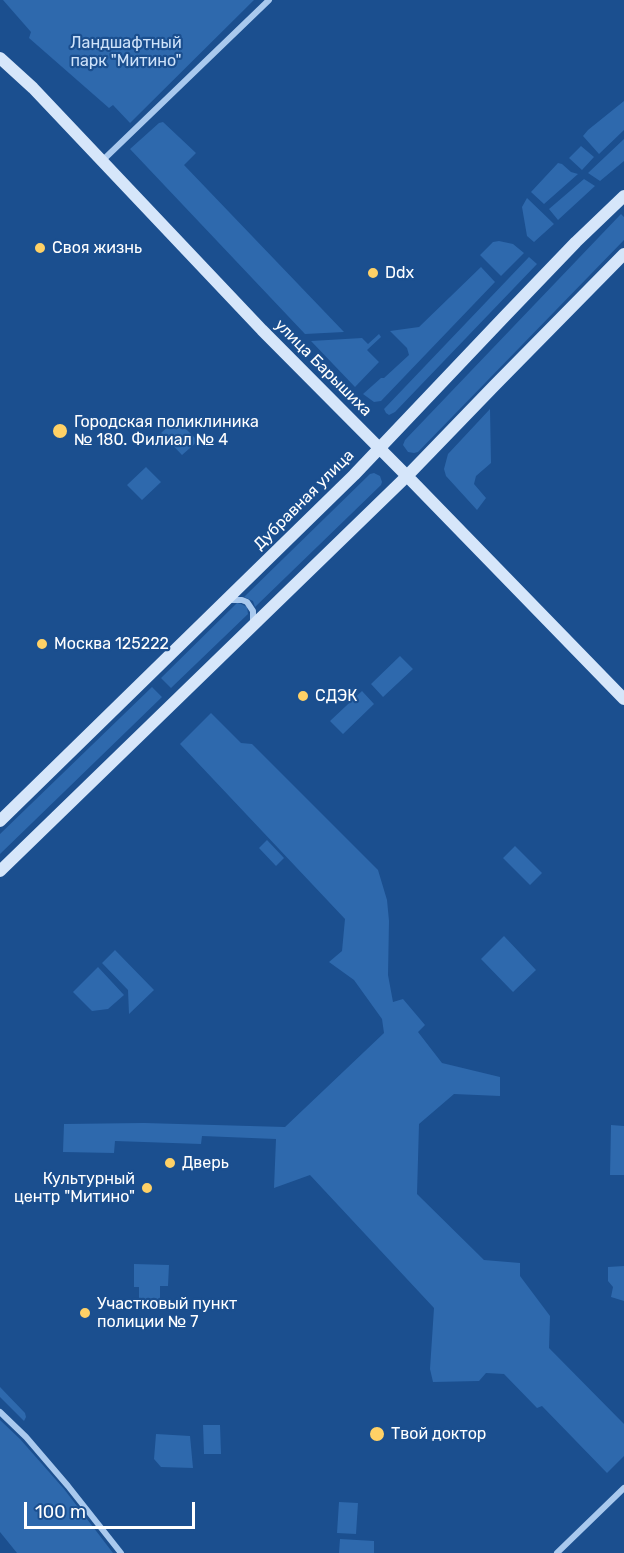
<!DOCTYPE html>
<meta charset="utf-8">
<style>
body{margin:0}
#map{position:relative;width:624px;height:1553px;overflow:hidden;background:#1b4f8f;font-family:Rubik,sans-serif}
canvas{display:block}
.scale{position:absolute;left:24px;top:1502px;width:171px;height:27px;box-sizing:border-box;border:3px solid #fff;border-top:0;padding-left:8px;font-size:18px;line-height:21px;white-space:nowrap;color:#fff;-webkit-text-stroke:4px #1b4f8f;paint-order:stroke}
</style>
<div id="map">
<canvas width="624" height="1553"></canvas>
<div class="scale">100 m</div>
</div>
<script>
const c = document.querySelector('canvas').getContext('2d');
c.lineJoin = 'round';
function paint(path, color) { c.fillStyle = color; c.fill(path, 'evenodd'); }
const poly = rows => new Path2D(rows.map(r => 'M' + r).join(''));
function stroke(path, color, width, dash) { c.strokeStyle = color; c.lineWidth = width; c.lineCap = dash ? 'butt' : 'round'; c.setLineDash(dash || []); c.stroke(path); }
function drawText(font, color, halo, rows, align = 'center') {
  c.font = font + ' Rubik,sans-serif'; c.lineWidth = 4.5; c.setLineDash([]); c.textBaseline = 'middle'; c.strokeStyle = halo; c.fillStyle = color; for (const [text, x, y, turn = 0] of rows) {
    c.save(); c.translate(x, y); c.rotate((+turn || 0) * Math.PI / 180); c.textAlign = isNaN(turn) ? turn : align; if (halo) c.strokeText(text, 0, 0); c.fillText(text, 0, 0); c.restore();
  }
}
paint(poly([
 [3,0,254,0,130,123,113,105,109,108,29,38,31,32],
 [624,101,624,130,599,154,583,136,588,130],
 [163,122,196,153,184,165,344,332,305,334,130,149,159,123],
 [624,139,624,161,600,181,588,173],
 [581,146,594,157,582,170,569,158],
 [558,163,562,164,571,172,578,174,544,204,531,192],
 [584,179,595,186,558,220,549,209],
 [527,198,554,224,534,242,527,236,522,207],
 [621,214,624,217,624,240,418,452,414,453,408,452,403,445,405,440],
 [499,241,513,244,524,253,501,276,480,255,493,242],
 [529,257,537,264,395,412,389,415,386,413,384,409],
 [481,267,495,282,381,401,374,402,363,394,381,378,384,378,409,355,407,348,390,331,419,327],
 [379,334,381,337,367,350,379,362,355,387,311,341,362,338,368,344],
 [490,409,491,463,476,476,474,484,486,498,477,510,446,476,444,469,448,454],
 [176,419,198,441,182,455,161,433],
 [146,467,161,482,142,500,127,485],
 [374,473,380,476,382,482,381,485,255,607,253,601,244,597,370,474],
 [237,603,241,604,247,607,248,614,171,688,161,678],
 [400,656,413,669,383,697,371,684],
 [152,687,162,697,0,854,0,834],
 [362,691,374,704,343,734,330,721],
 [211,713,241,743,252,744,378,870,387,900,389,921,388,975,393,1002,403,999,425,1025,418,1032,442,1063,500,1077,500,1096,454,1094,419,1124,417,1194,484,1260,520,1263,520,1276,550,1316,549,1348,624,1424,624,1456,607,1473,542,1406,537,1408,504,1374,486,1373,479,1381,433,1382,430,1369,434,1308,310,1175,274,1188,276,1139,202,1136,201,1144,115,1141,114,1153,63,1152,64,1124,144,1123,285,1127,384,1033,382,1019,354,980,329,962,342,951,345,919,180,744],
 [267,840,284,858,276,866,259,848],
 [515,846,542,873,530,885,503,858],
 [504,936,536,970,513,992,481,959],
 [115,950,154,990,129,1014,128,990,102,963],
 [98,967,124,995,108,1009,92,1011,73,992],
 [611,1125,624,1126,624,1175,610,1175],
 [134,1264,169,1265,168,1286,160,1286,160,1303,139,1303,139,1287,134,1287],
 [624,1266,624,1301,611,1297,613,1287,608,1281,608,1267],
 [0,1387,25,1413,26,1417,24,1421,0,1397],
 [0,1420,20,1439,64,1489,113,1553,17,1553,0,1532],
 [203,1425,220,1425,221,1454,204,1454],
 [156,1434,190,1436,193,1468,161,1467,154,1459],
 [339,1502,358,1503,356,1534,337,1533],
 [340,1539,374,1541,374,1553,339,1553]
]), '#2e69ad');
stroke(poly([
 [102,161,269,0],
 [230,600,242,600,247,602,253,611,253,623],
 [0,1412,26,1437,68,1486,121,1553],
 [557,1553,624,1488]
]), '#a9c9ee', 6);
stroke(poly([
 [0,58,33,88,262,330,407,476,624,699],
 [0,821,354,475,504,317,576,242,624,196],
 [0,871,407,476,494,386,624,254]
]), '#d6e6fa', 12);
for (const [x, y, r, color] of [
 [40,248,6,"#ffd166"],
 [373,273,6,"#ffd166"],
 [60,431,8,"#ffd166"],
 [42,644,6,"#ffd166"],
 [303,696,6,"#ffd166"],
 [170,1163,6,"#ffd166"],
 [147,1188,6,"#ffd166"],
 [85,1313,6,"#ffd166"],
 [377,1434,8,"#ffd166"]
]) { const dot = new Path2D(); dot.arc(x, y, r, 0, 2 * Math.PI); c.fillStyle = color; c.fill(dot); stroke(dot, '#1b4f8f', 2); }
drawText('16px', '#cfe3fa', '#1b4f8f', [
 ["Ландшафтный",126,43],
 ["парк \"Митино\"",126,61]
]);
drawText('16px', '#fff', '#1b4f8f', [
 ["Своя жизнь",52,248],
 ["Ddx",385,273],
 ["Городская поликлиника",74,422],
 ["№ 180. Филиал № 4",74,440],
 ["Москва 125222",54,644],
 ["СДЭК",315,696],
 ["Дверь",182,1163],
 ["Культурный",135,1179,"right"],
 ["центр \"Митино\"",135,1197,"right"],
 ["Участковый пункт",97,1304],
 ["полиции № 7",97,1322],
 ["Твой доктор",391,1434]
], 'left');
drawText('16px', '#fff', '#1b4f8f', [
 ["улица Барышиха",323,368,45],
 ["Дубравная улица",304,500,-45]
]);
</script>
